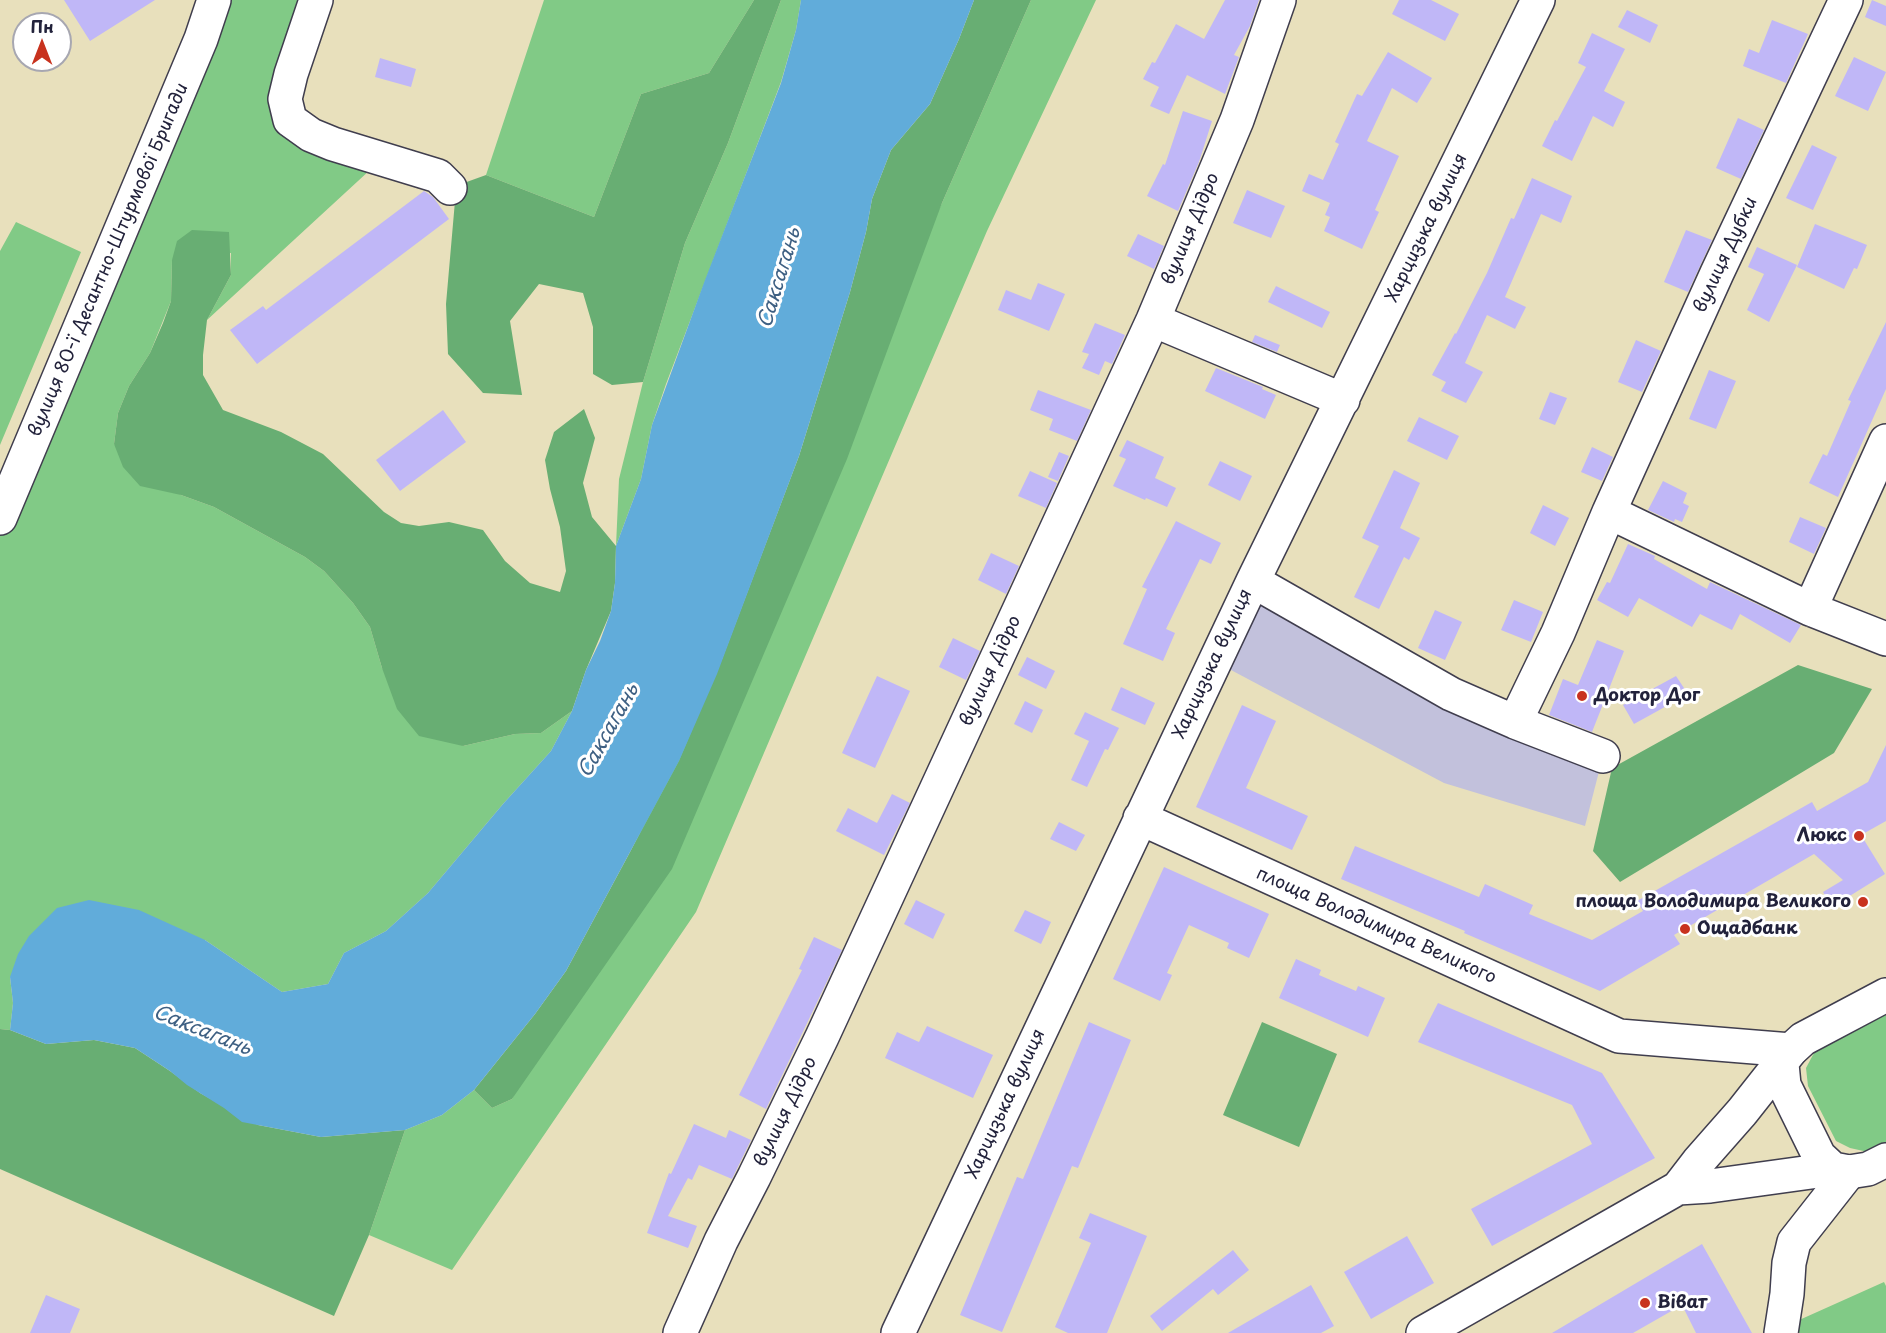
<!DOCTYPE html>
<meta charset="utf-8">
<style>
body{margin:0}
#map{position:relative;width:1886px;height:1333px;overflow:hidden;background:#e8e0bc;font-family:"Playpen Sans",sans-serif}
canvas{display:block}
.north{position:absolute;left:12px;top:12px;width:60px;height:60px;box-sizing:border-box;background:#fff;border:2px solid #a7a7b1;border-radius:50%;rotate:0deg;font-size:16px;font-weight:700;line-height:24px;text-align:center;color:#22223b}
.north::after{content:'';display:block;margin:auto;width:21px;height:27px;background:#c8321e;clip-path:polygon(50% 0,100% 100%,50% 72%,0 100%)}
</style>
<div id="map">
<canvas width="1886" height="1333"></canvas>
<div class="north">Пн</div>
</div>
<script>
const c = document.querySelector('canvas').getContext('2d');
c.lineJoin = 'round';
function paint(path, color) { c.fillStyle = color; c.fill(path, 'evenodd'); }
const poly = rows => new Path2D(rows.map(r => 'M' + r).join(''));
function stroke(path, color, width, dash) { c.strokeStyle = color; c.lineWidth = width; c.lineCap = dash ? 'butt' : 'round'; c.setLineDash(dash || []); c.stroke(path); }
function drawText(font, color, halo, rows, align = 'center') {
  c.font = font + ' "Playpen Sans",sans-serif'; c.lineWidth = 6; c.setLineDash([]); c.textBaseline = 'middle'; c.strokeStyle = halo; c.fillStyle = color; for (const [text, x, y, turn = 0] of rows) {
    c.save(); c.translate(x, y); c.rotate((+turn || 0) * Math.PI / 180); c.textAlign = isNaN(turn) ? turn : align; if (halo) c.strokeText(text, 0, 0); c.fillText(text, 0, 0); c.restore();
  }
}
paint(poly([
 [1253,581,1603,756,1585,826,1444,783,1214,661]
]), '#c2c1dc');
paint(poly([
 [214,0,316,0,290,120,383,158,207,320,231,275,231,253,172,260,171,301,150,353,129,386,118,413,114,444,181,495,214,507,305,557,324,571,353,603,370,627,382,668,463,746,515,734,541,733,572,711,551,751,503,804,428,893,386,931,344,953,328,984,282,992,205,940,10,977,13,1003,10,1030,0,1029,0,518],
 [544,0,754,0,709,73,641,94,594,217,486,175],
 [781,0,801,0,796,30,781,82,666,384,652,425,641,479,616,546,619,479,643,382,685,243,728,143],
 [1031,0,1096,0,987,231,696,912,452,1270,369,1235,405,1130,442,1115,474,1090,492,1108,512,1099,942,203],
 [16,222,81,252,0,445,0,251],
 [1886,1012,1886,1143,1868,1152,1850,1148,1836,1141,1808,1086,1806,1068,1815,1051],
 [1884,1282,1886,1286,1886,1333,1792,1333,1797,1321]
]), '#81ca86');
paint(poly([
 [754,0,781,0,728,143,685,243,643,382,612,385,593,374,593,327,583,293,539,284,510,321,522,395,483,393,448,354,446,304,455,201,450,188,486,175,594,217,641,94,709,73],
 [974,0,1031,0,942,203,847,459,672,869,512,1099,492,1108,474,1090,535,1014,566,971,679,761,722,659,799,456,850,292,866,232,872,199,891,150,930,104,959,39],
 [192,230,229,232,231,275,207,320,203,355,203,375,223,410,281,432,323,454,384,512,401,523,419,526,449,522,483,530,505,561,530,583,560,592,566,571,560,527,550,489,545,460,554,432,584,409,595,438,583,483,592,517,616,546,615,583,611,611,586,670,572,711,541,733,515,734,463,746,419,736,397,709,382,668,370,627,353,603,324,571,305,557,214,507,181,495,140,486,123,467,114,444,118,413,129,386,150,353,163,323,171,301,172,260,177,241],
 [1798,665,1872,689,1834,753,1620,882,1593,851,1612,768],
 [1262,1022,1337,1054,1299,1147,1223,1115],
 [0,1029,10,1030,46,1044,94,1040,135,1048,170,1071,200,1093,258,1125,321,1137,405,1130,369,1235,334,1316,0,1169]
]), '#68ae73');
paint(poly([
 [801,0,974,0,959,39,930,104,891,150,872,199,866,232,850,292,799,456,717,674,679,761,566,971,535,1014,474,1090,442,1115,405,1130,321,1137,242,1122,224,1108,187,1085,170,1071,135,1048,94,1040,46,1044,10,1030,13,1003,10,977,18,954,29,936,57,908,89,900,139,910,205,940,282,992,328,984,344,953,386,931,428,893,503,804,551,751,572,711,586,670,600,641,611,611,615,583,616,546,641,479,652,425,705,280,781,83,796,30]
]), '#61acda');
paint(poly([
 [64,0,155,0,90,41],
 [1225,0,1259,0,1250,26,1234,55,1239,57,1225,94,1187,75,1169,114,1150,106,1159,87,1143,79,1152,62,1155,63,1176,24,1204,39],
 [1399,0,1431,0,1459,14,1445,41,1392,14],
 [1872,0,1886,6,1886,26,1865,17],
 [1627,10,1658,25,1650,43,1618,27],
 [1772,20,1808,34,1786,83,1743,66,1749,49,1759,53],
 [1592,33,1625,49,1604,91,1625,102,1613,127,1593,116,1572,161,1542,146,1555,120,1557,121,1586,67,1578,63],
 [1388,52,1432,78,1417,103,1392,88,1367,141,1399,156,1375,210,1379,212,1362,249,1324,231,1330,217,1325,215,1330,203,1302,191,1309,174,1323,180,1339,144,1335,142,1357,94,1362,96],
 [1854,57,1886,72,1868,111,1835,96],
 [380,58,416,69,411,87,375,77],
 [1183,111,1212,121,1199,162,1178,211,1147,196,1163,164,1165,165],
 [1738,118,1764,130,1741,179,1716,168],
 [1812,145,1837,157,1813,210,1786,198],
 [1532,178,1572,196,1561,223,1541,214,1505,297,1526,307,1515,329,1487,315,1465,363,1483,372,1466,403,1441,391,1446,382,1432,375,1455,333,1456,334,1487,273,1511,218,1514,219],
 [1247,190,1285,206,1271,238,1233,223],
 [424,191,433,197,449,219,257,364,230,330,263,306,266,310],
 [1815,224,1867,245,1857,269,1854,268,1844,289,1797,267],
 [1686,230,1712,240,1688,292,1664,282],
 [1138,234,1164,246,1154,269,1127,256],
 [1757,247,1797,265,1769,322,1747,310,1764,274,1748,267],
 [1038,283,1065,294,1049,331,998,310,1006,290,1031,300],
 [1276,286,1330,312,1322,328,1268,302],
 [1886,322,1886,389,1838,497,1809,483,1823,454,1827,456,1851,401,1848,400],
 [1095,323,1125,335,1112,364,1105,361,1099,375,1082,368,1089,354,1082,352],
 [1255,335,1280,345,1277,352,1252,342],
 [1636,340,1661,351,1642,392,1618,382],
 [1216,368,1263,387,1262,389,1276,395,1265,419,1205,391],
 [1709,370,1736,381,1716,429,1689,419],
 [1038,390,1091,410,1077,441,1049,430,1053,419,1030,410],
 [1550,392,1567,398,1555,425,1539,419],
 [443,410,466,442,400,491,376,460],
 [1419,417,1459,436,1447,460,1407,441],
 [1127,440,1164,457,1155,478,1176,488,1167,507,1146,498,1145,500,1113,486,1126,459,1119,456],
 [1592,447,1613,457,1602,481,1581,472],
 [1059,452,1069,456,1058,481,1048,477],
 [1220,461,1252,476,1240,501,1208,485],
 [1394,470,1420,483,1400,528,1420,538,1409,560,1404,557,1379,609,1354,597,1379,546,1362,538],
 [1030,471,1057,483,1046,508,1018,496],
 [1663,481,1687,493,1683,503,1689,506,1682,522,1675,519,1674,522,1648,510],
 [1543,505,1569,518,1555,546,1530,533],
 [1800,517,1826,528,1814,554,1789,542],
 [1176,521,1221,543,1211,564,1200,559,1166,629,1175,633,1163,661,1123,644,1147,589,1142,587],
 [1628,544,1655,556,1654,559,1707,589,1710,582,1801,625,1790,643,1740,614,1732,630,1700,614,1692,627,1639,598,1628,617,1597,600,1607,582,1610,583],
 [991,553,1019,566,1006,594,978,580],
 [1514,600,1543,612,1531,642,1501,630],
 [1435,610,1462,622,1445,660,1418,648],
 [953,638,980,651,966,680,939,667],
 [1597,640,1624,651,1592,732,1549,715,1563,679,1578,685],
 [1027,657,1055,671,1046,689,1018,675],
 [877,676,910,691,875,768,842,753],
 [1676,676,1686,691,1663,708,1634,724,1623,705],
 [1121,687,1155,703,1145,725,1111,710],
 [1025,701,1043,710,1032,733,1014,724],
 [1242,705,1276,721,1246,788,1308,816,1292,850,1196,807],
 [1085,712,1119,728,1108,750,1105,749,1087,787,1071,780,1089,741,1074,734],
 [1886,745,1886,821,1861,835,1885,874,1832,907,1823,892,1843,880,1814,854,1674,935,1680,944,1600,991,1464,933,1465,931,1341,879,1355,846,1479,897,1485,884,1533,905,1529,914,1592,940,1643,911,1637,901,1812,802,1817,811,1868,782],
 [892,794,910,803,884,855,836,831,848,808,877,823],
 [1059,822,1085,835,1076,851,1050,839],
 [1164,867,1269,914,1249,958,1227,948,1229,943,1189,925,1167,973,1172,975,1160,1001,1113,979],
 [916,900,945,914,933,939,904,924],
 [1025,910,1051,922,1041,944,1014,931],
 [814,937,842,950,766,1109,739,1095,802,970,799,969],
 [1296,959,1321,970,1319,975,1356,991,1358,986,1385,998,1368,1037,1279,998],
 [1438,1003,1602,1073,1655,1158,1492,1246,1471,1209,1592,1144,1572,1105,1418,1042],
 [1089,1022,1131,1040,1078,1168,1072,1166,1002,1332,960,1315,1017,1177,1023,1179],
 [927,1026,993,1055,973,1098,885,1058,897,1032,919,1042],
 [694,1124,726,1138,729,1130,751,1140,732,1179,699,1165,692,1180,688,1178,668,1216,697,1226,688,1248,647,1233,669,1173,671,1174],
 [1090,1213,1147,1236,1107,1333,1068,1333,1055,1327,1091,1243,1079,1238],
 [1407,1236,1434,1283,1371,1319,1344,1272],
 [1702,1244,1752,1333,1696,1333,1682,1305,1633,1333,1552,1333],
 [1233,1250,1249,1270,1218,1295,1213,1289,1162,1331,1150,1316],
 [1311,1285,1334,1326,1321,1333,1228,1333],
 [46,1295,80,1309,70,1333,30,1333]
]), '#c0b7f7');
const minor = poly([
 [316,0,291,74,285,99,290,120,311,135,333,144,438,176,450,188],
 [1153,320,1343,400],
 [1609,512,1810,609,1886,639],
 [0,518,201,39,214,0],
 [1253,581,1451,694,1515,722,1603,756],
 [1810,609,1886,441],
 [1515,722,1558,633,1609,512,1717,273,1846,0],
 [1140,818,1619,1036,1791,1050],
 [680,1333,721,1241,754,1177,822,1037,1153,320,1237,120,1279,0],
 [898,1333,1253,581,1538,0],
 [1781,1333,1787,1294,1789,1263,1794,1242,1849,1172]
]);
const major = poly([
 [1782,1064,1784,1085,1819,1156,1833,1169,1849,1172,1868,1169,1886,1160],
 [1678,1188,1710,1186,1833,1169],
 [1423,1333,1678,1188,1698,1162,1742,1112,1791,1050,1803,1039,1886,995]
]);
stroke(minor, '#403e4e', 36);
stroke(major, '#403e4e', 36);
stroke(minor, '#fff', 33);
stroke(major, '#fff', 33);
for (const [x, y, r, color] of [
 [1582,696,6,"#c8321e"],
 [1859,836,6,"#c8321e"],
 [1863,902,6,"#c8321e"],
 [1685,929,6,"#c8321e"],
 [1645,1303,6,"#c8321e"]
]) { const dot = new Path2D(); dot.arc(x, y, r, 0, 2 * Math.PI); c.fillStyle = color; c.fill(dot); stroke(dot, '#fff', 2); }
drawText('18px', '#22223b', '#fff', [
 ["Харцизька вулиця",1427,228,-64],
 ["вулиця Дідро",1191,229,-67],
 ["вулиця Дубки",1726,255,-65],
 ["вулиця 80-ї Десантно-Штурмової Бригади",109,260,-67],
 ["Харцизька вулиця",1213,664,-65],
 ["вулиця Дідро",991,671,-65],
 ["площа Володимира Великого",1376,926,24],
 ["Харцизька вулиця",1006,1104,-65],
 ["вулиця Дідро",786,1112,-64]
]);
drawText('bold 18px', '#22223b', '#fff', [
 ["Доктор Дог",1594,696],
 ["Люкс",1847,836,"right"],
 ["площа Володимира Великого",1851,902,"right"],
 ["Ощадбанк",1697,929],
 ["Віват",1657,1303]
], 'left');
drawText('italic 20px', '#3e6083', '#fff', [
 ["Саксагань",780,278,-73],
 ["Саксагань",609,731,-61],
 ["Саксагань",202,1031,22]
]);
</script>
